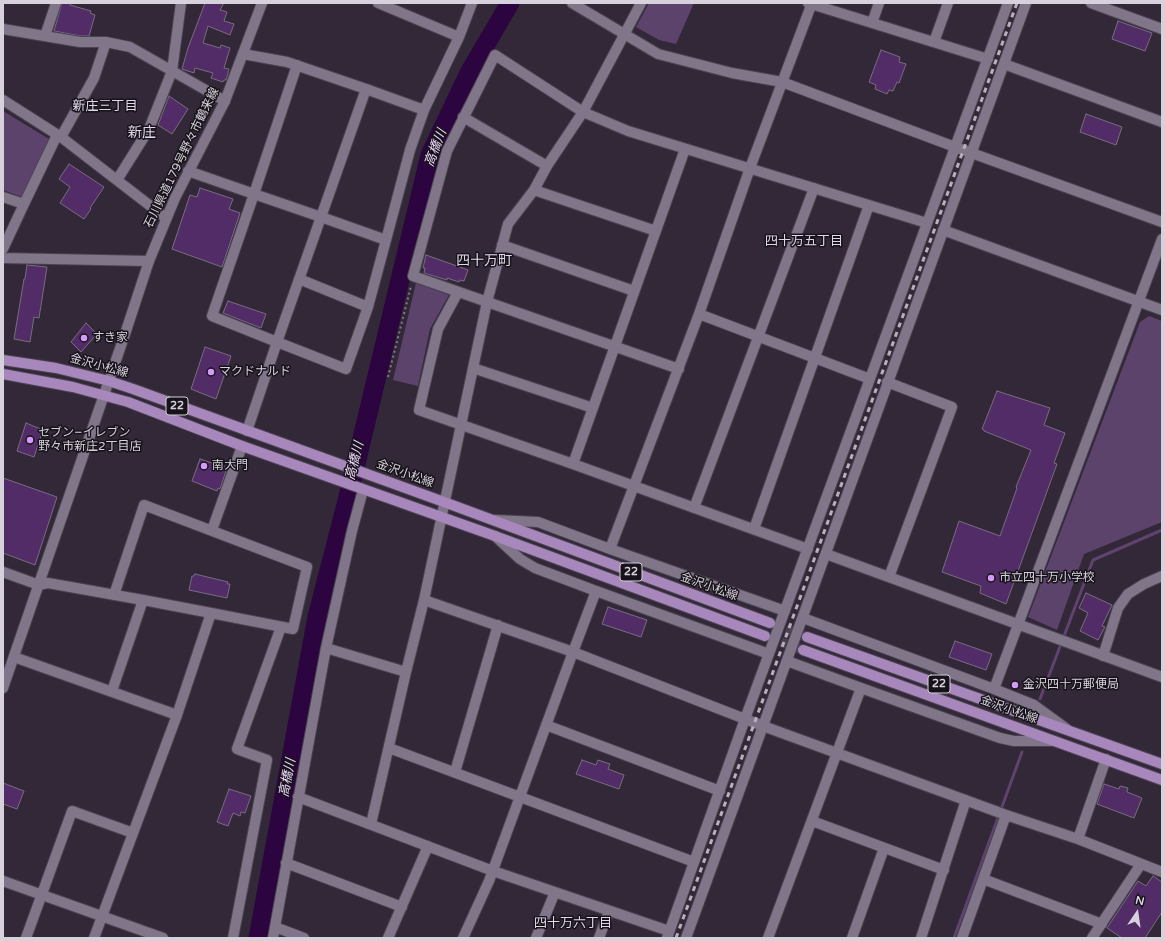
<!DOCTYPE html>
<meta charset="utf-8">
<style>
body{margin:0}
#map{position:relative;width:1165px;height:941px;overflow:hidden;background:#322838;font-family:"Varela Round",sans-serif}
canvas{display:block}
.frame{position:absolute;inset:0;border:4px solid #d7d1db;pointer-events:none}
.north{position:absolute;left:1117px;top:893px;width:40px;height:40px;-webkit-text-stroke:3px #17131a;paint-order:stroke;rotate:13deg;font-size:11px;font-weight:700;line-height:16px;text-align:center;color:#d7d1db}
.north::after{content:'';display:block;margin:auto;width:14px;height:18px;background:#d7d1db;clip-path:polygon(50% 0,100% 100%,50% 72%,0 100%)}
</style>
<div id="map">
<canvas width="1165" height="941"></canvas>
<div class="frame"></div>
<div class="north">N</div>
</div>
<script>
const c = document.querySelector('canvas').getContext('2d');
c.lineJoin = 'round';
function paint(path, color) { c.fillStyle = color; c.fill(path, 'evenodd'); }
const poly = rows => new Path2D(rows.map(r => 'M' + r).join(''));
function stroke(path, color, width, dash) { c.strokeStyle = color; c.lineWidth = width; c.lineCap = dash ? 'butt' : 'round'; c.setLineDash(dash || []); c.stroke(path); }
function drawText(font, color, halo, rows, align = 'center') {
  c.font = font + ' "Varela Round","Noto Sans JP",sans-serif'; c.lineWidth = 3; c.setLineDash([]); c.textBaseline = 'middle'; c.strokeStyle = halo; c.fillStyle = color; for (const [text, x, y, turn = 0] of rows) {
    c.save(); c.translate(x, y); c.rotate((+turn || 0) * Math.PI / 180); c.textAlign = isNaN(turn) ? turn : align; if (halo) c.strokeText(text, 0, 0); c.fillText(text, 0, 0); c.restore();
  }
}
paint(poly([
 [649,3,694,3,676,44,659,40,636,27],
 [3,111,49,139,22,197,3,190],
 [416,283,449,295,430,329,418,386,393,380],
 [1149,316,1162,321,1162,522,1084,554,1057,630,1028,617,1140,322]
]), '#5c436c');
stroke(poly([
 [1040,699,1093,560,1162,530],
 [954,938,1022,752]
]), '#5f426e', 3);
stroke(poly([
 [258,938,317,617,347,501,430,155,469,73,510,3]
]), '#2c043f', 19);
const building = poly([
 [62,3,71,3,70,5,91,11,90,13,95,15,89,36,81,36,54,31,62,3],
 [205,3,224,3,220,10,227,12,224,21,234,24,230,35,208,26,203,43,220,48,221,45,230,48,224,68,229,69,226,80,224,80,223,82,211,78,213,73,195,68,194,73,182,69,188,48,205,3],
 [1118,21,1152,33,1145,51,1112,39,1118,21],
 [881,50,900,57,899,62,906,64,899,83,897,82,893,91,889,90,887,94,875,89,876,85,869,82,881,50],
 [169,96,188,109,172,134,158,125,169,96],
 [1086,114,1122,127,1116,145,1080,132,1086,114],
 [69,164,104,187,90,208,91,209,84,219,60,203,70,187,59,179,69,164],
 [200,188,233,199,229,209,240,213,222,267,172,249,190,195,197,197,200,188],
 [426,255,468,270,464,281,460,280,459,282,447,278,447,280,424,273,425,268,423,268,426,255],
 [27,265,47,267,39,318,34,317,30,342,14,339,24,279,25,279,27,265],
 [228,301,266,314,261,328,223,313,228,301],
 [86,323,97,334,81,352,71,342,86,323],
 [205,347,231,356,216,399,191,389,205,347],
 [997,391,1050,408,1044,425,1065,433,1054,463,1057,464,1006,604,980,593,981,586,942,572,959,521,1000,536,1017,488,1016,487,1031,450,984,431,984,430,982,429,997,391],
 [26,423,43,430,34,457,17,451,26,423],
 [200,459,227,468,220,489,218,488,217,491,192,481,200,459],
 [3,478,57,497,35,565,3,553,3,478],
 [195,574,228,582,227,584,230,584,227,598,189,590,192,576,194,576,195,574],
 [1086,593,1112,605,1102,626,1105,627,1098,640,1080,631,1088,613,1079,608,1086,593],
 [608,607,647,620,641,637,602,624,608,607],
 [955,641,992,654,986,670,949,657,955,641],
 [582,760,596,765,598,760,610,764,608,769,624,775,619,789,576,774,582,760],
 [3,783,24,791,17,809,3,804,3,783],
 [1104,784,1119,789,1120,786,1128,788,1127,792,1142,798,1134,818,1097,804,1104,784],
 [229,789,251,796,245,813,241,812,240,816,233,813,228,826,217,822,229,789],
 [1153,876,1162,882,1162,912,1145,938,1122,938,1107,928,1138,881,1146,886,1153,876]
]);
paint(building, '#512c67');
stroke(building, '#786d7f', 1);
stroke(poly([
 [772,624,807,637],
 [767,637,803,650]
]), '#4b4150', 10, [10, 5]);
const street = poly([
 [378,3,459,37,424,110],
 [808,3,988,59],
 [1091,3,1162,29],
 [872,23,879,3],
 [3,29,80,42,106,42,130,47,225,101],
 [45,36,56,3],
 [459,37,472,3],
 [934,42,948,3],
 [243,54,287,62,366,89,321,217,386,240,368,307,346,369,277,342,247,431],
 [1004,64,1162,122],
 [366,89,424,110,410,150,386,240],
 [3,100,61,137,166,218],
 [463,117,547,166],
 [61,137,94,78,106,42],
 [188,171,254,194,321,217,277,342,212,316,254,194,297,65],
 [117,180,149,129,172,71,181,3],
 [534,190,656,231],
 [3,197,24,204,57,135],
 [943,230,1162,310],
 [502,245,634,291],
 [3,249,24,204],
 [3,258,149,261],
 [299,279,368,307],
 [458,292,438,329,419,410,573,464,808,549],
 [699,314,870,379],
 [473,368,593,408],
 [679,369,413,276,447,151,495,55,583,112,628,131,927,223],
 [887,382,952,407,889,577],
 [573,464,685,149],
 [694,508,814,188],
 [495,520,538,522,610,549],
 [754,529,869,205],
 [212,530,242,446],
 [826,554,1162,677],
 [3,572,39,585,48,583,143,600,211,613,293,629,307,567,144,505,114,595],
 [596,591,769,654],
 [424,600,487,302,508,224,534,190,547,166,583,112,641,3],
 [785,611,610,549,699,314,750,168,812,3],
 [803,618,994,689],
 [326,648,406,672,424,600,573,652,596,591,535,568,520,559,495,536],
 [1103,656,1118,608,1128,594,1144,584,1162,576],
 [14,657,177,715],
 [861,688,1000,738,1014,741,1052,741],
 [112,691,143,600],
 [546,725,720,791],
 [1067,729,1034,705,994,689,1162,239],
 [389,748,694,862],
 [455,772,498,625],
 [298,797,493,871,669,931],
 [812,821,944,870],
 [371,824,406,672],
 [1078,839,1106,759],
 [286,863,402,907],
 [983,879,1102,924],
 [3,881,163,938],
 [275,927,304,938],
 [26,938,72,811,133,833],
 [94,938,177,715,211,613],
 [233,938,267,760,237,749,281,627],
 [273,938,326,648,352,531,363,490],
 [388,938,428,846],
 [463,938,489,881,573,652,763,726,1026,3],
 [536,938,555,892],
 [599,938,609,911],
 [667,938,745,719,1008,3],
 [686,938,763,726,1006,815,1078,839,1162,872],
 [768,938,861,688,787,661],
 [852,938,884,848],
 [921,938,966,800],
 [962,938,1006,815],
 [1092,938,1141,864]
]);
const secondary = poly([
 [572,3,658,54,732,73,782,82,955,147,1162,222],
 [3,688,126,331,149,261,175,198,225,101,262,3]
]);
const primary = poly([
 [3,360,56,368,109,381,133,389,444,502,770,623],
 [3,374,73,387,128,402,242,446,495,536,765,636],
 [807,637,1162,764],
 [803,650,1162,780]
]);
stroke(street, '#4a4350', 12);
stroke(secondary, '#4a4350', 12);
stroke(primary, '#4a4350', 12);
stroke(poly([
 [388,377,411,286]
]), '#827a87', 2, [2, 3]);
stroke(street, '#817689', 10);
stroke(secondary, '#817689', 10);
stroke(primary, '#a787bc', 10);
stroke(poly([
 [676,938,1017,3]
]), '#b8b1bc', 3, [5, 5]);
for (const [x, y, r, color] of [
 [84,338,4,"#d59bfa"],
 [211,372,4,"#d59bfa"],
 [30,440,4,"#d59bfa"],
 [204,466,4,"#d59bfa"],
 [991,578,4,"#d59bfa"],
 [1015,685,4,"#d59bfa"]
]) { const dot = new Path2D(); dot.arc(x, y, r, 0, 2 * Math.PI); c.fillStyle = color; c.fill(dot); stroke(dot, '#17131a', 1.5); }
for (const [x, y, w] of [
 [177,406,22],
 [631,572,22],
 [939,684,22]
]) { const box = new Path2D(); box.roundRect(x - w / 2, y - 9, w, 18, 3); c.fillStyle = '#17131a'; c.fill(box); stroke(box, '#d7d1db', 1); }
drawText('bold 11px', '#d7d1db', null, [
 ["22",177,406],
 ["22",631,572],
 ["22",939,684]
]);
drawText('12px', '#d7d1db', '#17131a', [
 ["石川県道179号野々市鶴来線",182,158,-64],
 ["金沢小松線",99,366,15],
 ["金沢小松線",405,474,20],
 ["金沢小松線",709,587,20],
 ["金沢小松線",1009,710,20]
]);
drawText('12px', '#d7d1db', '#17131a', [
 ["すき家",92,338],
 ["マクドナルド",219,372],
 ["セブン−イレブン",38,433],
 ["野々市新庄2丁目店",38,447],
 ["南大門",212,466],
 ["市立四十万小学校",999,578],
 ["金沢四十万郵便局",1023,685]
], 'left');
drawText('13px', '#e2d6eb', '#17131a', [
 ["新庄三丁目",105,107],
 ["四十万五丁目",804,242],
 ["四十万六丁目",573,924]
]);
drawText('italic 13px', '#ecd7fb', '#17131a', [
 ["高橋川",436,148,-69],
 ["高橋川",355,461,-76],
 ["高橋川",288,778,-79]
]);
drawText('14px', '#e2d6eb', '#17131a', [
 ["新庄",142,133],
 ["四十万町",484,261]
]);
</script>
